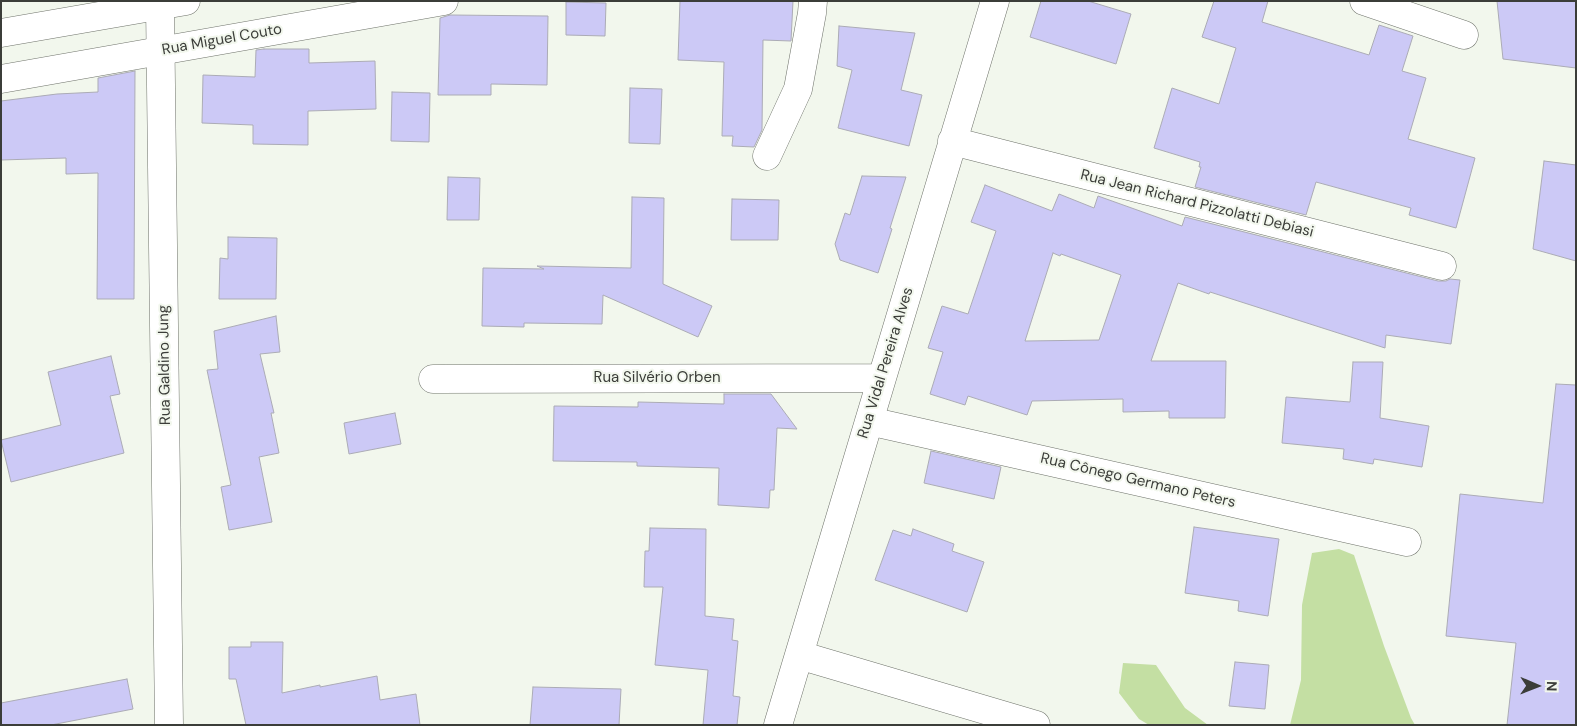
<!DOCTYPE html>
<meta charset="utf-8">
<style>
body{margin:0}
#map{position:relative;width:1577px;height:726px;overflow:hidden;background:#f2f7ed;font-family:"DM Sans",sans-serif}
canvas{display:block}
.frame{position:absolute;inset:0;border:2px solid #3b3d39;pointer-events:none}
.north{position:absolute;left:1512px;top:661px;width:50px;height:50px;-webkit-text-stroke:4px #f2f7ed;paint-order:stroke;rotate:91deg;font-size:14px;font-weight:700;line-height:20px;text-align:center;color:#3b3d39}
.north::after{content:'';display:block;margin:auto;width:18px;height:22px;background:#3b3d39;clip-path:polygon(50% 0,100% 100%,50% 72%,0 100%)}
</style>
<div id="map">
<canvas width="1577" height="726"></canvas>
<div class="frame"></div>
<div class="north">N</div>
</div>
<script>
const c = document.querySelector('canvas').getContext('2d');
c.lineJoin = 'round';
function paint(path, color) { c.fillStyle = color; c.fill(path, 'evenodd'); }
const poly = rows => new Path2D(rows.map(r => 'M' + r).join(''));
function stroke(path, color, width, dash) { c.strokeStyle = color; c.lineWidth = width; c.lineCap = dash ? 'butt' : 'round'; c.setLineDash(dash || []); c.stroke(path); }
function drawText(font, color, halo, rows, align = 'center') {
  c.font = font + ' "DM Sans",sans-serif'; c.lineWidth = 4; c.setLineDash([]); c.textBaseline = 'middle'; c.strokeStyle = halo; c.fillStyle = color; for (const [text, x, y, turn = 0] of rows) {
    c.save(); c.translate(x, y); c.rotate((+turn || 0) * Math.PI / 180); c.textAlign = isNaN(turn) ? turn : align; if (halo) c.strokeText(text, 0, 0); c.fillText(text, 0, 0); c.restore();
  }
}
paint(poly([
 [1339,549,1354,555,1384,646,1411,718,1415,725,1290,725,1301,680,1302,605,1312,553],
 [1123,663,1156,665,1185,708,1208,725,1149,725,1139,719,1119,693]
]), '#c4dfa3');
const building = poly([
 [680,1,793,1,791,41,763,40,762,130,754,147,732,146,733,136,722,136,724,62,678,60,680,1],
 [1041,1,1088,1,1131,14,1116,64,1030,37,1041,1],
 [1214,1,1268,1,1262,22,1369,55,1379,25,1413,36,1402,71,1426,78,1408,139,1475,158,1456,228,1409,215,1411,208,1316,182,1306,215,1195,187,1201,167,1199,167,1200,162,1154,148,1172,88,1219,104,1236,48,1202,37,1214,1],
 [1497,1,1576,1,1576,68,1503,59,1497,1],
 [566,2,606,3,605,36,566,35,566,2],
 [450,15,548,16,547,85,491,84,491,95,438,95,440,18,450,15],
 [839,26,915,33,901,90,922,95,909,146,838,128,852,70,837,66,839,26],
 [264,49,309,49,309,63,375,61,376,109,308,111,308,145,253,144,253,125,202,123,203,75,255,77,256,50,264,49],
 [135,71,134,299,97,299,98,173,66,174,66,158,1,160,1,101,57,94,98,92,98,78,135,71],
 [630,88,662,89,660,144,629,143,630,88],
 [392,92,430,93,429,142,391,141,392,92],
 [1544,161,1576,165,1576,261,1533,249,1544,161],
 [862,176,906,177,890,228,892,229,878,273,840,260,835,244,845,213,850,215,862,176],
 [448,177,480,178,479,220,447,220,448,177],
 [985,185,1052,211,1059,194,1094,208,1098,196,1182,226,1185,217,1438,281,1446,281,1450,279,1460,280,1451,344,1386,335,1385,348,1210,292,1209,294,1178,283,1151,361,1226,361,1225,418,1169,418,1169,411,1123,412,1123,399,1032,401,1027,415,968,396,965,405,930,394,943,352,928,348,942,306,968,314,996,231,971,222,985,185],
 [1053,253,1060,256,1061,254,1121,275,1099,340,1025,341,1053,253],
 [632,197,664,198,663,284,712,306,698,337,603,295,602,324,524,323,524,327,482,326,483,268,544,269,537,266,631,268,632,197],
 [732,199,779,200,778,240,731,240,732,199],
 [228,237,277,238,276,299,219,299,220,258,228,259,228,237],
 [276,316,280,352,260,354,274,413,271,413,279,453,259,457,272,522,229,530,221,487,231,485,207,370,218,369,214,331,276,316],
 [111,356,120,394,110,396,124,453,11,482,1,440,61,425,48,372,111,356],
 [1353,362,1383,362,1380,418,1429,426,1422,467,1374,459,1373,464,1343,459,1344,449,1282,443,1286,397,1350,402,1353,362],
 [1556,384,1576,385,1576,725,1507,725,1516,643,1446,636,1460,494,1543,503,1556,384],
 [724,394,771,394,797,429,777,428,774,490,770,490,769,508,718,505,719,468,637,466,637,462,553,461,554,406,638,407,638,402,724,404,724,394],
 [395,413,401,444,349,454,344,423,395,413],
 [931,451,1001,467,994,499,924,483,931,451],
 [1194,527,1279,539,1268,616,1238,611,1239,601,1185,593,1194,527],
 [650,528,706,529,705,616,734,619,732,640,738,641,733,696,740,697,737,725,703,725,708,670,655,665,663,587,644,587,645,551,649,551,650,528],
 [913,529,954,544,952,551,984,562,967,612,875,580,893,530,911,536,913,529],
 [251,642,283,642,282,693,320,685,320,687,377,676,380,700,416,694,420,725,246,725,236,679,229,679,229,647,251,647,251,642],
 [1235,662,1269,665,1265,709,1229,706,1235,662],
 [127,679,133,709,51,725,1,725,1,703,127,679],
 [533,687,621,689,619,725,530,725,533,687]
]);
paint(building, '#ccc9f6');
stroke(building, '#ababb5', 1);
const minor = poly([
 [1364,1,1464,35],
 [160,6,169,725],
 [952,141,1442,266],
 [767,156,798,89,812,13,813,1],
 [433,379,881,378],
 [869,421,1407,542],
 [799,655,1036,725],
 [778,725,995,1]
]);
const tertiary = poly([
 [1,33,186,1],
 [1,79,444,1]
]);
stroke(minor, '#6f736b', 29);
stroke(tertiary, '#6f736b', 29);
stroke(minor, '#fff', 28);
stroke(tertiary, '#fff', 28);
drawText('15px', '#3b3d39', '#f2f7ed', [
 ["Rua Miguel Couto",222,40,-10],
 ["Rua Jean Richard Pizzolatti Debiasi",1197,204,14],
 ["Rua Vidal Pereira Alves",886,363,-73],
 ["Rua Galdino Jung",165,365,-91],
 ["Rua Silvério Orben",657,378],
 ["Rua Cônego Germano Peters",1138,481,13]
]);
</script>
